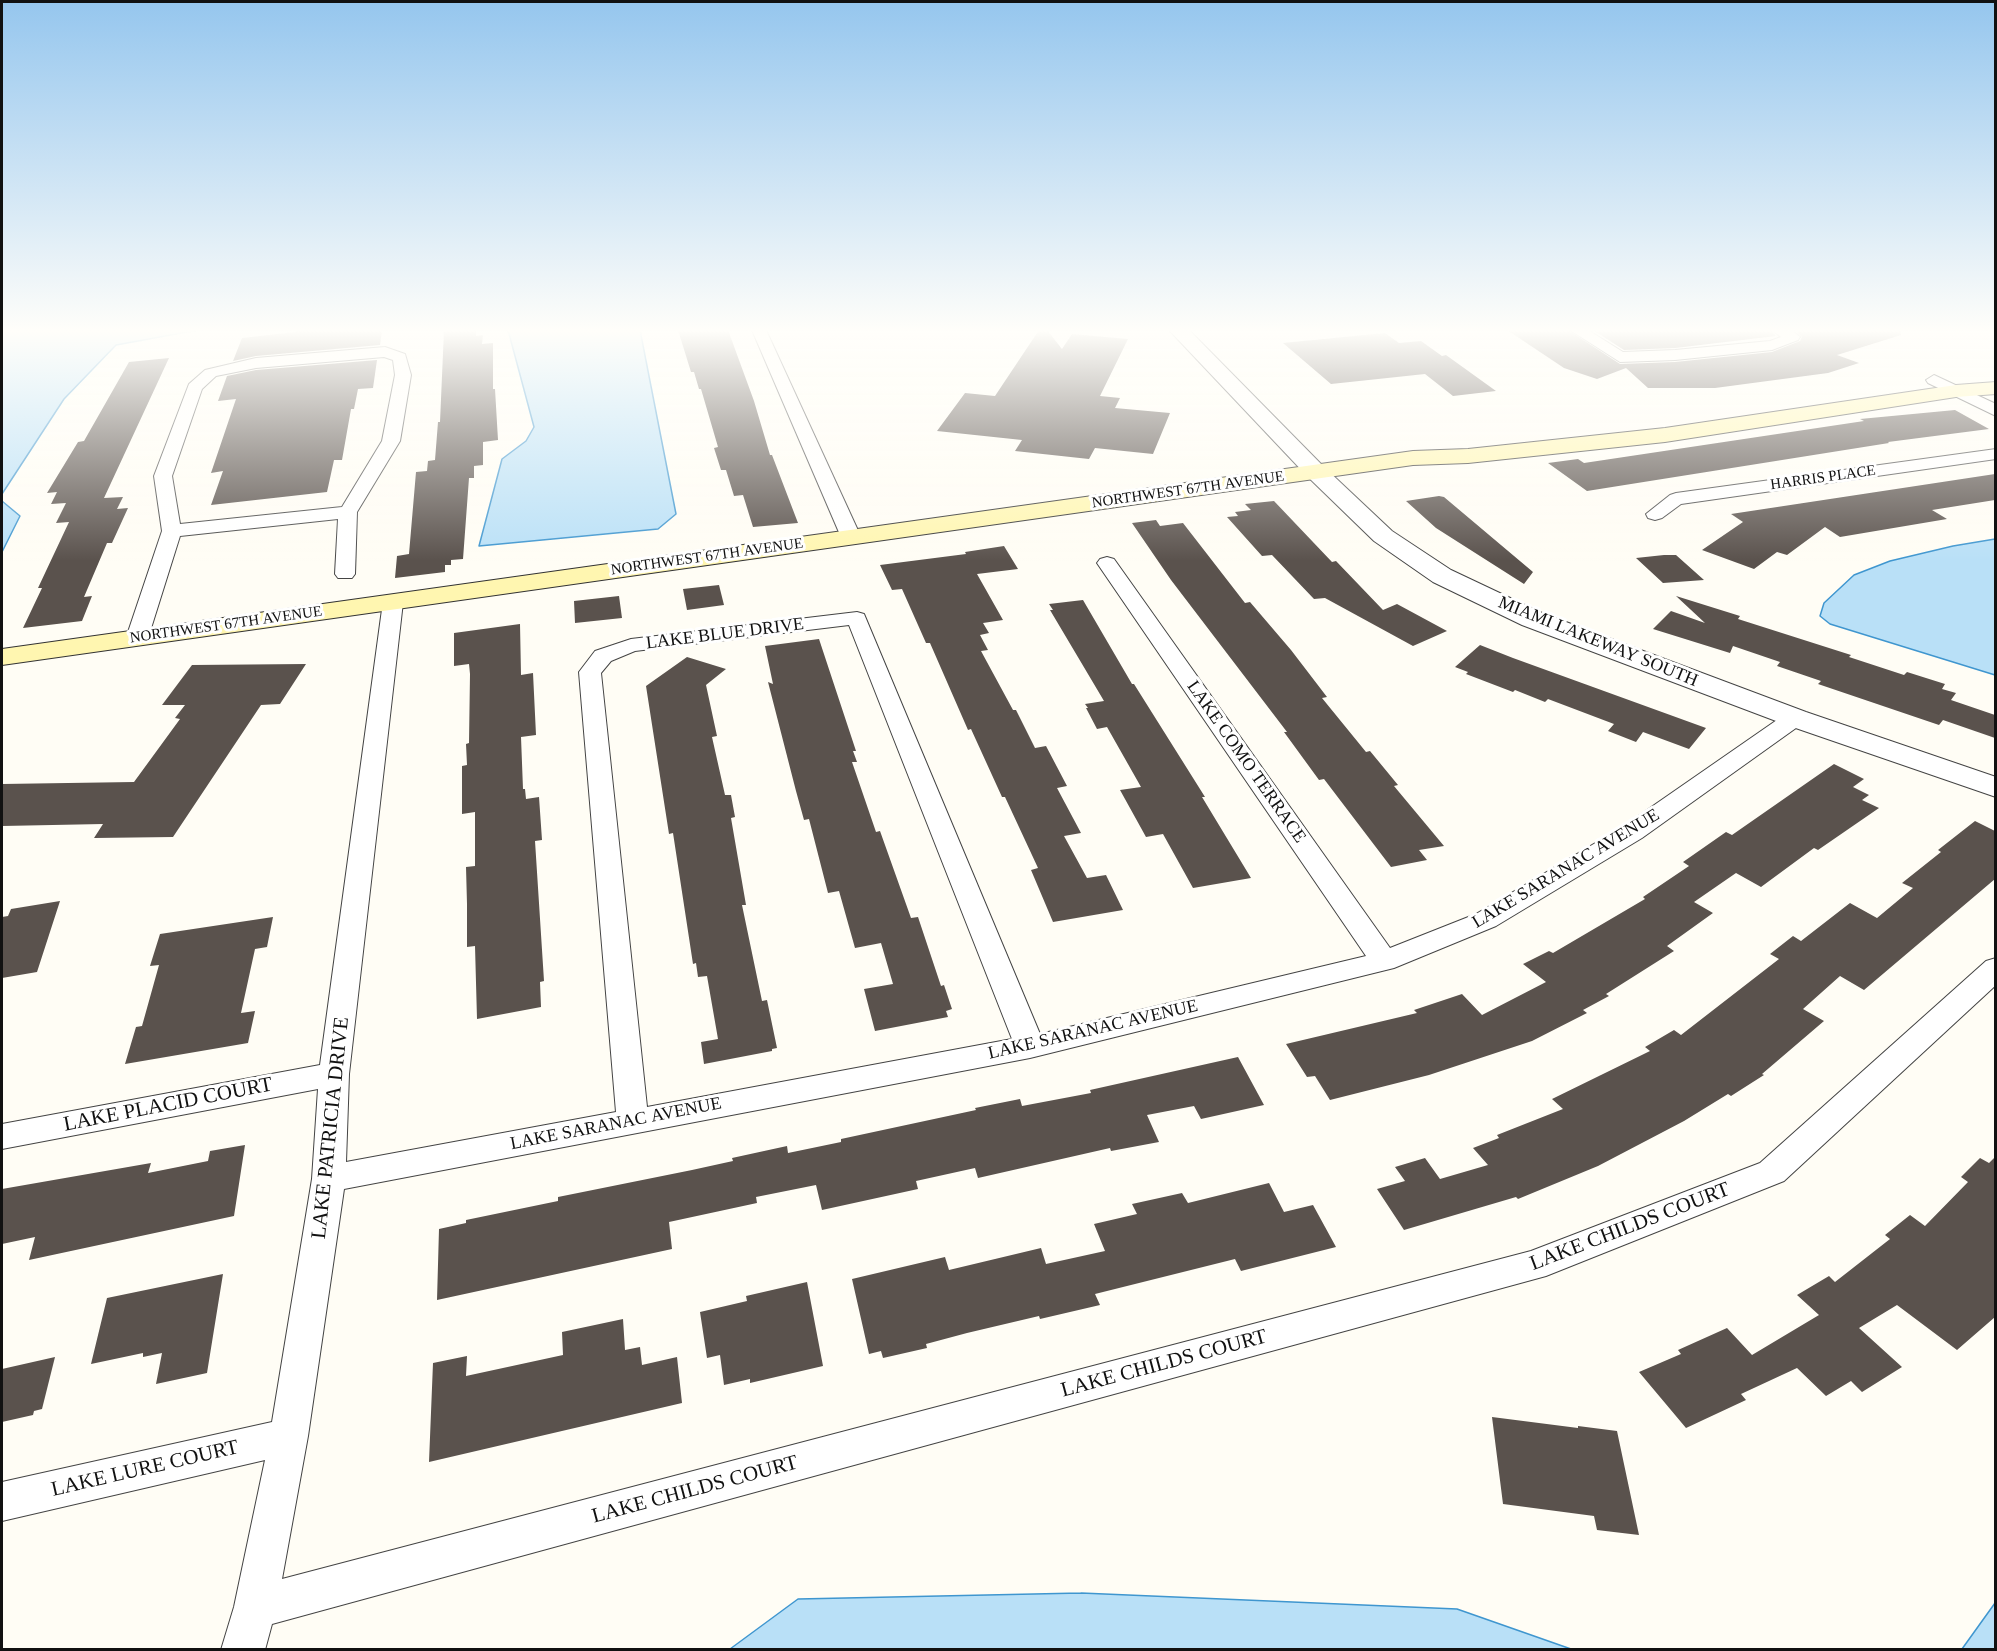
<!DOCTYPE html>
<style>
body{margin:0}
#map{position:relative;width:1997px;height:1651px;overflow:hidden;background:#fffdf5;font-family:Georgia,serif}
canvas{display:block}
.frame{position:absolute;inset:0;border:3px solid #111;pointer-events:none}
</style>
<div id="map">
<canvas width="1997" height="1651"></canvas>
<div class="frame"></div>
</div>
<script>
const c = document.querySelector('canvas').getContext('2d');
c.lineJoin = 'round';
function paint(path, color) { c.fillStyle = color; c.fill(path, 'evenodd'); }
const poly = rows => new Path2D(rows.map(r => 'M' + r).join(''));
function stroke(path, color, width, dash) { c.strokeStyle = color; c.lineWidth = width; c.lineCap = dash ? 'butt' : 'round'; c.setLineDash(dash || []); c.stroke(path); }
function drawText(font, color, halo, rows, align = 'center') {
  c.font = font + ' Georgia,serif'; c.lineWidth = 6; c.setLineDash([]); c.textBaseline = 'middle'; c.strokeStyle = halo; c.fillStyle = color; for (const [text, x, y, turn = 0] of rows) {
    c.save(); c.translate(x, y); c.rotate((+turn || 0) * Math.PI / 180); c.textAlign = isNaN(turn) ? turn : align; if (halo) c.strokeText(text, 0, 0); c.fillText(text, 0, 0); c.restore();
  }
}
const water = poly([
 [2,330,198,330,116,345,64,399,2,494,2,330],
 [508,330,640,330,676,514,658,529,479,546,502,459,526,441,534,427,508,330],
 [2,501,20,516,2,552,2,501],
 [1995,539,1995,675,1830,624,1820,616,1824,603,1854,575,1890,561,1953,546,1995,539],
 [1081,1593,1457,1609,1571,1649,730,1649,798,1599,1081,1593],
 [1995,1603,1995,1649,1962,1649,1995,1603]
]);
paint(water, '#b9e0f7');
stroke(water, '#3f96cf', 1.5);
paint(poly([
 [313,330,382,330,380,345,256,356,233,361,242,338],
 [444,330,476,330,476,336,483,335,482,344,493,343,493,389,495,389,498,440,483,442,483,465,474,466,474,478,469,478,463,559,451,560,451,565,445,565,445,572,395,578,397,556,409,554,416,472,427,471,428,461,435,460,438,422,440,422],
 [678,330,728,330,754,401,770,455,772,455,798,523,753,527,743,495,734,496,726,470,721,470,714,448,718,447,701,389,699,389,694,372,691,372],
 [1039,330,1047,330,1062,349,1072,334,1128,339,1100,396,1120,398,1115,408,1170,413,1153,454,1095,448,1089,459,1015,451,1022,440,937,431,965,393,995,396],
 [1507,330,1568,330,1620,364,1675,362,1772,352,1800,341,1802,337,1795,330,1900,330,1901,335,1837,355,1859,363,1828,373,1715,388,1648,388,1626,368,1597,379,1564,368],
 [1593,330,1770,330,1776,336,1675,348,1624,350],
 [1385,333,1399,343,1421,341,1442,356,1446,355,1496,391,1453,396,1425,374,1331,384,1283,343],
 [169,358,104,498,123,497,117,509,128,508,112,543,107,543,84,597,92,596,82,621,23,628,42,588,38,588,69,522,56,523,66,503,51,504,57,492,47,493,78,442,84,441,129,362],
 [377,360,373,388,358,389,354,409,351,409,342,460,334,460,327,492,211,505,223,471,211,473,236,399,218,401,227,376,256,370],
 [1955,410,1989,429,1888,442,1889,443,1587,491,1548,463,1578,459,1584,463,1864,421,1860,419],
 [1995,474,1995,500,1932,510,1947,519,1840,537,1825,527,1787,555,1777,552,1754,569,1702,550,1743,522,1731,514],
 [1439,496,1444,497,1533,572,1524,584,1436,528,1406,501],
 [1274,501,1332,562,1336,561,1383,610,1397,604,1447,631,1413,646,1325,598,1314,599,1272,555,1262,556,1227,517,1238,516,1235,512,1251,510,1245,504],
 [1156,520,1160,526,1183,523,1245,603,1250,602,1291,650,1327,697,1322,698,1366,752,1370,751,1398,785,1394,786,1444,846,1419,850,1427,860,1391,867,1324,779,1319,780,1284,732,1287,732,1171,580,1132,523],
 [1004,546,1018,569,977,574,1003,620,983,623,989,633,980,635,988,650,981,651,1013,710,1016,710,1035,748,1046,746,1067,786,1057,788,1081,833,1064,836,1087,878,1106,875,1123,910,1053,922,1031,870,1038,868,1005,797,1002,797,971,729,968,730,930,643,926,643,902,589,892,590,880,565,966,554,965,552],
 [1664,555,1676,555,1704,580,1663,583,1636,558],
 [719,585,724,605,687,610,683,589],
 [619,596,622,618,575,623,574,601],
 [1676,596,1740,616,1738,619,1851,655,1849,657,1904,675,1907,672,1945,684,1942,689,1956,693,1951,700,1995,715,1995,738,1943,720,1939,725,1818,684,1821,681,1777,666,1780,662,1733,646,1730,653,1653,629,1671,611,1705,623],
 [1083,600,1132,684,1134,684,1205,797,1202,797,1251,878,1193,888,1163,834,1146,837,1120,790,1141,787,1107,727,1097,729,1086,708,1088,708,1085,704,1104,701,1050,610,1053,610,1049,604],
 [520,624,521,675,533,673,536,735,521,737,523,789,525,789,526,799,539,797,542,840,535,841,544,981,540,982,541,1007,477,1019,475,946,467,947,467,904,466,867,475,866,475,812,462,814,462,766,467,765,466,744,469,743,470,674,469,664,454,666,454,633],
 [819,639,856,751,853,751,857,762,852,762,876,832,880,831,911,918,918,917,941,986,944,985,952,1009,946,1011,948,1017,875,1031,864,989,893,984,881,943,855,948,839,891,828,893,809,819,804,820,796,791,768,682,773,684,765,646],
 [1480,645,1513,658,1706,728,1689,749,1643,732,1636,742,1608,731,1614,724,1548,699,1545,702,1515,690,1513,692,1466,674,1468,672,1455,667],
 [687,657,726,669,706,685,717,736,712,737,725,795,731,795,735,817,731,818,746,905,742,905,762,1001,767,1000,777,1048,772,1049,772,1051,704,1064,701,1042,718,1039,707,976,698,977,696,963,693,964,673,833,669,834,646,686],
 [306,664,280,704,261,705,173,837,94,838,103,824,2,826,2,784,134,782,180,719,175,718,185,705,162,705,192,665],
 [1834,764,1864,779,1853,787,1869,795,1862,800,1879,808,1818,850,1814,848,1761,887,1736,873,1694,902,1713,913,1667,946,1674,951,1606,994,1609,996,1583,1010,1587,1013,1532,1041,1429,1075,1330,1100,1315,1076,1307,1077,1286,1044,1417,1013,1414,1010,1462,994,1482,1015,1546,982,1523,964,1549,951,1553,953,1645,899,1643,897,1689,866,1683,862,1726,832,1732,835],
 [1975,821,1995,831,1995,879,1864,990,1840,976,1803,1009,1824,1021,1762,1074,1764,1075,1731,1096,1728,1094,1684,1121,1598,1166,1518,1199,1516,1197,1404,1230,1377,1189,1405,1181,1395,1167,1425,1158,1440,1179,1488,1165,1473,1148,1499,1138,1497,1135,1563,1109,1552,1099,1650,1051,1645,1047,1674,1030,1681,1035,1779,959,1770,954,1793,936,1801,941,1850,903,1877,918,1913,888,1902,883,1941,852,1938,850],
 [60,901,37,972,2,978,2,917,8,916,11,909],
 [273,917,267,947,255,949,241,1013,255,1011,248,1043,125,1064,136,1027,142,1026,159,965,150,966,160,934],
 [1238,1057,1264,1105,1201,1119,1194,1106,1147,1115,1159,1142,1111,1151,1110,1148,978,1178,975,1168,916,1181,918,1189,822,1210,816,1185,756,1197,757,1203,669,1222,672,1249,437,1300,439,1229,466,1223,466,1220,558,1201,558,1197,692,1170,733,1161,732,1158,787,1146,788,1153,841,1142,841,1139,976,1110,975,1108,1020,1099,1022,1106,1091,1093,1090,1090],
 [245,1145,234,1216,29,1260,35,1237,2,1244,2,1189,151,1163,148,1173,208,1161,210,1151],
 [1995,1157,1995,1317,1957,1350,1897,1305,1859,1328,1902,1367,1862,1392,1851,1381,1826,1396,1797,1368,1741,1394,1746,1400,1686,1428,1639,1372,1681,1354,1678,1350,1727,1328,1752,1355,1819,1315,1797,1295,1829,1276,1835,1282,1890,1239,1885,1235,1910,1215,1925,1226,1968,1182,1961,1177,1980,1158,1989,1163],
 [1269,1183,1284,1212,1313,1205,1336,1247,1241,1271,1235,1259,1095,1294,1100,1305,1040,1319,1039,1316,967,1333,926,1344,927,1348,883,1358,881,1351,869,1354,852,1279,945,1257,949,1270,1041,1248,1046,1264,1105,1251,1094,1224,1137,1214,1132,1204,1182,1193,1188,1203],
 [223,1274,207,1373,156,1384,162,1353,143,1357,143,1353,91,1364,107,1298],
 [807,1282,823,1366,750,1383,750,1379,724,1385,720,1355,707,1358,700,1312,747,1301,746,1296],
 [623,1319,625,1350,640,1347,642,1365,677,1357,682,1403,429,1462,433,1363,467,1356,466,1376,563,1355,562,1332],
 [55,1357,42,1409,34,1411,33,1415,2,1422,2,1369],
 [1492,1417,1578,1428,1578,1426,1617,1431,1639,1535,1597,1530,1594,1516,1503,1504]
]), '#5a524d');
const minor = poly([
 [752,330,766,330,861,537,858,541,851,543,844,541,841,537,752,330],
 [1570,330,1588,330,1623,352,1675,350,1770,341,1781,337,1772,330,1791,330,1800,337,1798,340,1772,350,1675,360,1620,362,1570,330],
 [385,347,405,354,411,375,400,441,357,512,355,574,352,578,338,578,335,574,338,519,180,536,148,638,145,643,137,644,129,643,126,638,162,531,154,476,189,384,205,370,256,358,385,347],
 [384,357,393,360,395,375,382,441,342,507,180,524,172,476,202,389,216,376,256,368,384,357],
 [1934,375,1996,404,1996,416,1928,383,1926,380,1934,375],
 [1996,449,1996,459,1681,504,1662,518,1655,520,1648,518,1646,514,1670,495,1676,493,1996,449],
 [1107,557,1114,559,1390,948,1476,914,1624,826,1787,713,1795,711,1803,713,1807,718,1803,723,1642,838,1496,926,1394,968,1030,1058,344,1189,308,1436,282,1579,1531,1251,1760,1163,1986,961,1996,958,1996,985,1784,1181,1546,1276,272,1624,265,1650,221,1650,234,1607,265,1460,2,1521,2,1482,272,1422,312,1179,318,1089,2,1149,2,1124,320,1065,383,602,386,598,393,596,400,598,403,602,349,1074,346,1162,616,1112,579,672,595,651,631,639,857,612,864,614,1040,1034,1366,956,1097,563,1100,559,1107,557],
 [849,625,1012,1039,647,1107,601,673,611,661,635,651,849,625]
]);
const tertiary = poly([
 [1169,330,1189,330,1324,467,1392,531,1451,570,1542,613,1806,712,1996,777,1996,797,1784,724,1522,625,1433,582,1374,541,1308,477,1169,330]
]);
const secondary = poly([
 [1996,382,1996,394,1956,397,1665,442,1468,463,1413,465,2,665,2,649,1413,451,1468,449,1665,428,1956,385,1996,382]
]);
stroke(minor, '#444', 2);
stroke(tertiary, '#444', 2);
stroke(secondary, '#333', 2);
paint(minor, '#fff');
paint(tertiary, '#fff');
paint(secondary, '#fff6b0');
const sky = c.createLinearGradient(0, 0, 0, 561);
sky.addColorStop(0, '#95c6ee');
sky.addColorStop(0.59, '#fffefa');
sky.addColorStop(1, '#fffefa00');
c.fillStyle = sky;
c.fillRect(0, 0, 1997, 561);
drawText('15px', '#111', '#fff', [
 ["HARRIS PLACE",1823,478,-8],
 ["NORTHWEST 67TH AVENUE",1188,490,-8],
 ["NORTHWEST 67TH AVENUE",707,557,-8],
 ["NORTHWEST 67TH AVENUE",226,625,-8]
]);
drawText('18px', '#111', '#fff', [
 ["LAKE BLUE DRIVE",725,634,-7],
 ["MIAMI LAKEWAY SOUTH",1598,642,22],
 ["LAKE COMO TERRACE",1246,762,55],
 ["LAKE SARANAC AVENUE",1566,869,-31],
 ["LAKE SARANAC AVENUE",1093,1030,-13],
 ["LAKE SARANAC AVENUE",616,1124,-11]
]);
drawText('21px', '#111', '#fff', [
 ["LAKE PLACID COURT",168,1105,-11],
 ["LAKE PATRICIA DRIVE",331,1128,-84],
 ["LAKE CHILDS COURT",1630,1227,-21],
 ["LAKE CHILDS COURT",1164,1364,-15],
 ["LAKE LURE COURT",145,1469,-13],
 ["LAKE CHILDS COURT",695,1490,-15]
]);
</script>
